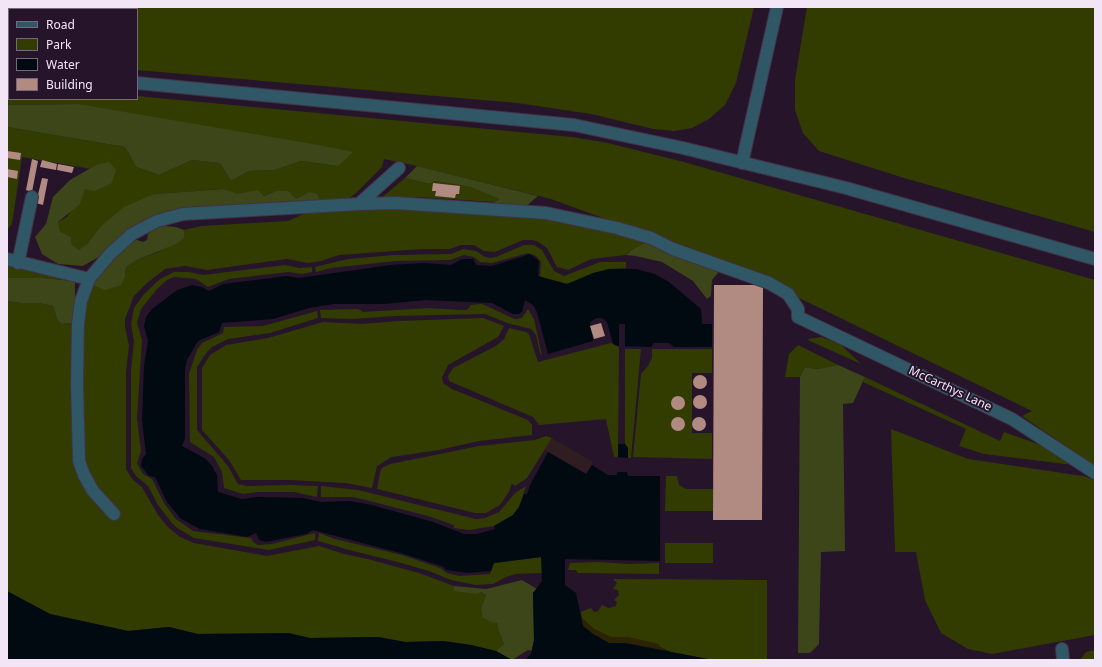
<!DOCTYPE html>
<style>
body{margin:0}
#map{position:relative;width:1102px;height:667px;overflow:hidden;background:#26142b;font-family:"Noto Sans",sans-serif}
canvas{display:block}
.frame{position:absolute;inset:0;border:8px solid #f2e6f6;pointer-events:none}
.legend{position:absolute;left:8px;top:8px;width:130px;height:92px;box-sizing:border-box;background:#26142b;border:1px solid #78687c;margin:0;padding:5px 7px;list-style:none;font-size:12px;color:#f2e6f6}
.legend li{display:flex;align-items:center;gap:8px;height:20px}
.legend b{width:20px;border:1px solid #78687c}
</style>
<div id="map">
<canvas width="1102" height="667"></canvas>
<div class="frame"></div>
<ul class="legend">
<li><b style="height:5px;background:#305766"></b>Road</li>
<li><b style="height:11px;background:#323c00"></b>Park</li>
<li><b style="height:11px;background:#020a11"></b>Water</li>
<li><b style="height:11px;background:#b18a82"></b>Building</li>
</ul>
</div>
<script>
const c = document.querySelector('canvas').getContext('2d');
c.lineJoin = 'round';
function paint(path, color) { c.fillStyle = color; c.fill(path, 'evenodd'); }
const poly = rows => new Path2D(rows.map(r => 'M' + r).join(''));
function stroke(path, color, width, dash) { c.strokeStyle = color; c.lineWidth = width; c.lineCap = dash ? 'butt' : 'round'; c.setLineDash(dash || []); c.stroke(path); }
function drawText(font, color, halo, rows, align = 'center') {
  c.font = font + ' "Noto Sans",sans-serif'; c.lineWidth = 4; c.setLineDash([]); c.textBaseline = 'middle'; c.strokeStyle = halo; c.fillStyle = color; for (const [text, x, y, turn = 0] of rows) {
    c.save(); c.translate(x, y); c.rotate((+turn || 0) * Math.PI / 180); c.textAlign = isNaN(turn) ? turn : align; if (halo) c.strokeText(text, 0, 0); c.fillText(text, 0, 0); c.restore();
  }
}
paint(poly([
 [552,438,593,462,587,474,545,450]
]), '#301d22');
paint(poly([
 [7,7,754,7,736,83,725,105,709,119,692,128,674,131,653,129,591,114,517,103,137,70,137,9,9,9,9,47,7,47],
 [807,7,1095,7,1095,232,904,178,819,151,803,133,795,110,795,80],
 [7,74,9,75,9,99,137,99,137,96,572,137,608,143,684,162,1095,280,1095,466,1022,416,1032,411,795,296,783,284,551,199,417,166,384,159,382,167,356,193,345,201,320,201,296,199,276,191,264,196,258,190,237,195,224,189,154,194,99,228,88,243,79,251,72,245,71,237,60,231,58,222,67,217,85,189,96,165,91,169,22,157,12,224,7,230,7,127,125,147,136,167,159,175,192,160,220,163,231,181,249,171,275,170,301,161,338,166,78,104,7,105],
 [405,178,430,184,435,181,470,187,501,199,494,202,417,197,380,199],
 [357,207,421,209,446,212,549,216,610,231,661,246,633,249,625,255,591,259,568,270,557,267,547,248,537,241,532,240,523,240,495,252,484,251,474,245,461,245,450,249,423,249,339,255,321,261,308,263,287,259,207,270,185,266,165,269,147,283,134,296,125,319,125,327,129,346,126,372,126,469,133,480,142,487,158,515,168,527,180,537,194,543,267,556,319,546,344,554,368,559,419,573,454,586,454,590,481,592,486,595,481,608,497,621,498,629,504,644,496,651,471,645,443,641,405,642,378,637,310,638,288,633,198,634,169,627,128,631,50,614,7,591,7,301,22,303,39,303,53,306,57,319,61,324,75,323,76,458,95,486,82,452,82,326,90,284,125,277,126,267,137,260,158,252,184,238,184,230,201,226,288,221,310,211],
 [524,245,534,245,542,250,554,271,564,276,600,262,626,262,626,268,609,269,567,284,540,277,541,262,536,256,528,253,492,263,480,262,474,257,464,255,450,260,396,261,331,268,316,272,315,267,348,259,393,255,451,254,463,249,476,251,485,257,490,258,496,257],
 [7,264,75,278,73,281,43,278,8,278],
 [285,265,299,268,312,267,312,272,302,274,288,272,229,279,208,287,196,279,174,277,167,280,157,289,141,309,137,323,142,340,137,418,141,451,137,463,143,474,152,479,164,503,176,519,193,531,251,538,253,542,258,545,272,544,315,533,315,540,269,550,194,538,177,528,171,522,158,505,148,486,136,476,131,468,131,370,134,341,131,324,134,308,144,294,160,279,174,272,189,272,203,275],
 [482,304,515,319,522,318,528,309,534,319,542,356,540,353,536,335,531,329,507,323,485,314,396,316,352,319,321,318,320,310,358,309,363,312,429,308,459,310,467,310,471,305],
 [317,311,318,318,270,333,228,339,212,347,207,352,197,367,197,430,228,466,238,484,247,486,290,485,318,486,317,497,294,492,257,492,243,494,224,488,222,472,214,457,190,442,189,374,197,350,202,343,223,333,224,327,263,326],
 [483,318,504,326,498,337,448,365,442,377,443,383,452,389,528,420,532,425,532,435,479,441,439,450,392,457,377,466,372,488,345,483,291,480,241,480,229,460,202,430,202,368,210,355,226,345,268,338,323,322,362,324,397,321],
 [509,328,526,332,529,334,538,362,611,343,619,347,618,457,614,457,606,419,539,425,533,417,449,381,448,376,453,368,496,346,504,339],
 [821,337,839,343,861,364,810,341,808,339],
 [798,345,838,365,817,369,805,367,800,377,785,377,789,354],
 [625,349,641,349,631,458,628,458,628,448,625,444],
 [652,349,712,349,712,373,692,373,692,433,712,433,712,459,633,457,641,374,648,366,652,358],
 [865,377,1000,441,1004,432,1052,449,1073,465,984,454,959,446,966,429,863,382],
 [891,429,968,459,1083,476,1095,480,1095,635,992,654,968,649,941,633,925,600,916,552,895,552],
 [546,436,552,438,527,478,515,486,512,484,511,485,510,490,500,505,486,513,475,513,377,489,380,472,382,468,390,464,479,446,535,440],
 [666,476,677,476,679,485,686,489,713,489,713,511,665,511],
 [321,486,358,490,476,519,485,518,499,512,515,493,526,486,519,507,513,515,494,526,469,530,454,528,454,525,428,516,366,500,352,497,321,497],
 [319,533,335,539,402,555,440,568,447,573,459,576,490,574,494,563,542,557,542,573,516,574,506,577,493,584,476,585,451,580,429,571,394,561,349,550,318,541],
 [665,543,713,543,713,563,665,563],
 [596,562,629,564,659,563,659,574,578,573,576,570,568,570,570,563],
 [613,579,767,580,767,660,713,660,671,652,660,647,628,637,611,637,594,629,582,618,581,612,591,608,594,612,598,611,602,605,609,608,616,606,617,602,614,600,619,595,618,590,613,589,617,583],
 [1095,650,1095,660,1080,660,1086,652]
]), '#323c00');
paint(poly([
 [78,104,319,145,353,152,338,166,301,161,275,170,249,171,231,181,220,163,192,160,159,175,136,167,125,147,7,127,7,105],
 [109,162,116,170,112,183,95,191,85,189,80,204,58,222,60,231,71,237,72,245,79,250,88,243,99,228,124,207,154,194,224,189,237,194,258,190,264,196,276,191,288,191,296,199,310,192,317,194,320,201,179,211,83,266,58,264,42,254,35,237,46,224,53,197,70,180,96,165],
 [417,166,538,196,523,209,499,207,494,202,500,199,470,187,435,181,430,184,405,178],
 [164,226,176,227,184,230,184,238,176,244,137,260,126,267,125,277,121,285,105,290,90,284,95,276,134,239,143,242,147,240,148,234,153,229],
 [644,244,661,246,715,266,718,273,712,280,711,296,707,299,693,281,662,262,636,256,626,255,633,249],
 [7,276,8,278,43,278,72,281,75,278,75,323,61,324,57,319,53,306,39,303,22,303,7,301],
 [838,365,865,377,853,403,843,404,845,551,821,552,819,644,810,653,798,653,800,377,805,367,817,369],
 [522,580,537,589,533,593,534,640,532,651,528,650,512,660,496,651,504,644,498,629,497,622,494,623,483,618,481,608,486,595,481,592,477,594,454,591,454,586,486,589]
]), '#3c4618');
paint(poly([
 [578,609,582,618,587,623,594,629,611,637,628,637,659,644,660,647,671,652,625,643,609,643,593,634,583,626]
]), '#2b2302');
paint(poly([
 [530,254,539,261,538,276,567,284,593,273,609,269,636,269,655,274,669,282,701,309,702,324,712,324,712,347,674,347,669,343,654,343,651,347,618,346,613,344,607,322,602,318,597,318,590,322,593,341,548,354,537,312,533,305,525,300,522,312,519,314,513,314,492,303,425,300,384,304,334,304,309,308,273,319,222,323,219,332,198,341,187,360,185,369,185,438,182,446,206,459,212,466,217,475,218,492,242,499,256,497,303,498,321,502,349,501,372,505,433,522,464,534,477,534,495,529,494,526,513,515,519,507,524,494,527,494,530,485,548,452,586,474,592,465,608,475,617,475,617,472,627,472,628,476,660,476,660,561,565,559,565,585,576,593,583,626,593,634,609,643,625,643,713,660,525,660,531,654,534,640,533,593,542,581,541,557,494,563,491,571,467,573,446,570,444,567,404,554,313,530,306,534,266,542,259,540,256,533,247,537,200,529,181,519,167,502,155,477,149,476,141,466,142,459,146,454,142,420,144,365,148,341,144,326,146,317,152,309,177,290,192,285,202,287,209,291,223,284,287,276,299,278,390,265,424,263,451,265,462,259,473,259,476,265,492,266],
 [618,444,625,444,628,448,628,458,618,457],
 [7,591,50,614,128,631,169,627,198,634,288,633,310,638,378,637,405,642,443,641,471,645,496,651,512,660,7,660]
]), '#020a11');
paint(poly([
 [619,324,625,324,625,348,619,348]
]), '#26142b');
paint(poly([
 [7,151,21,153,20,160,7,158],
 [32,159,38,161,32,192,26,190],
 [42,160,57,164,56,170,40,167],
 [58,164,74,167,72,173,57,170],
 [7,169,18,171,17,179,7,177],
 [42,178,48,179,43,205,36,203],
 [433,183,460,186,459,194,456,194,455,198,435,196,436,191,432,191],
 [714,285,763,285,762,520,713,520],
 [601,323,605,336,594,339,590,326],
 '693 382a7 7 0 1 1 14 0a7 7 0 1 1-14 0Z',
 '693 402a7 7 0 1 1 14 0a7 7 0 1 1-14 0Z',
 '671 403a7 7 0 1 1 14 0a7 7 0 1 1-14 0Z',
 '692 424a7 7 0 1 1 14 0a7 7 0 1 1-14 0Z',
 '671 424a7 7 0 1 1 14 0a7 7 0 1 1-14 0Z'
]), '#b18a82');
const minor = poly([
 [7,62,9,62],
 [137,83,574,125,683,148,846,188,1095,259],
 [742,163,777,7],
 [359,204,399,168],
 [7,259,89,279],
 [18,263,32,197],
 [114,514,93,491,84,475,79,461,77,383,78,324,81,301,89,279,110,254,132,234,157,221,183,214,359,204,396,203,546,213,617,228,651,238,673,249,769,283,788,294,798,309,798,317,1012,419,1095,473],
 [1062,649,1063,660]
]);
stroke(minor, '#433147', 14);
stroke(minor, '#305766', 12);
drawText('12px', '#f2e6f6', '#26142b', [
 ["McCarthys Lane",950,389,25]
]);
</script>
